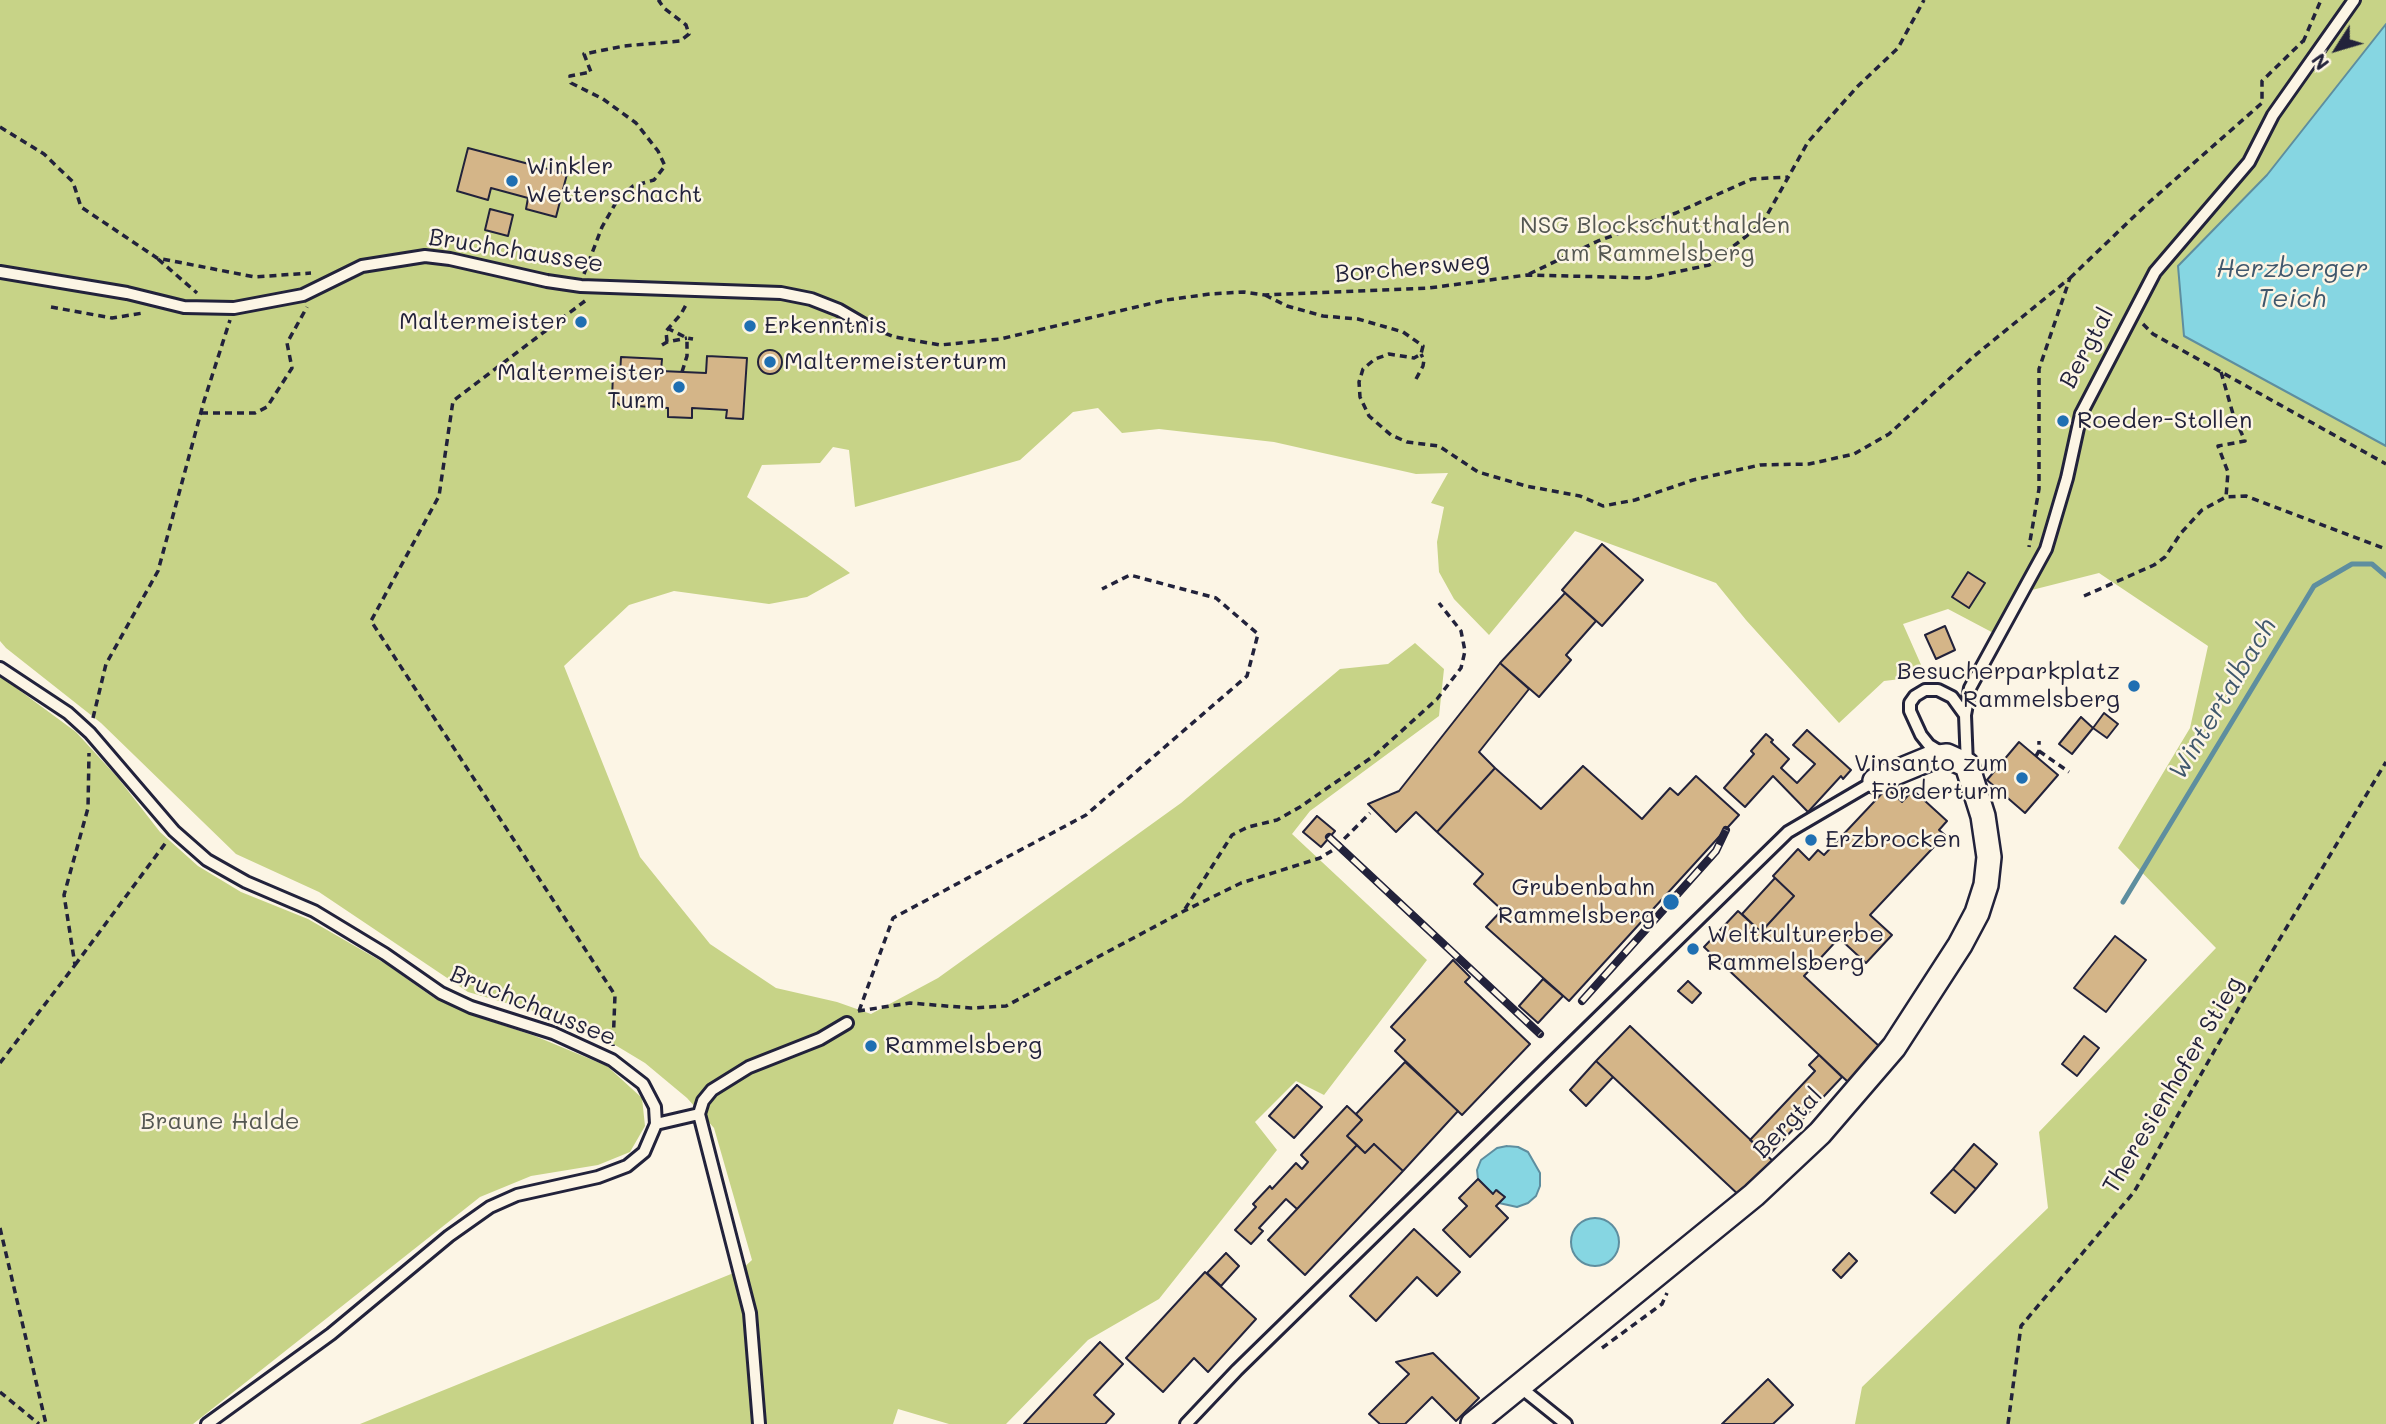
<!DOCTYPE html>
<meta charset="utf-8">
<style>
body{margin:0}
#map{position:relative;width:2386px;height:1424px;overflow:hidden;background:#fcf5e5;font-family:Mali,sans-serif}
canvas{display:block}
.north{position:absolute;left:2302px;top:14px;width:70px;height:70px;-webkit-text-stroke:5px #fcf5e5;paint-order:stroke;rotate:233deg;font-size:19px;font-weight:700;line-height:28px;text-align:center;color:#22223b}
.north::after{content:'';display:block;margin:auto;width:24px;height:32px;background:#22223b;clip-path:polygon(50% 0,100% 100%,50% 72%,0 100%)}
</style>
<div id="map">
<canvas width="2386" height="1424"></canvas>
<div class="north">N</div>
</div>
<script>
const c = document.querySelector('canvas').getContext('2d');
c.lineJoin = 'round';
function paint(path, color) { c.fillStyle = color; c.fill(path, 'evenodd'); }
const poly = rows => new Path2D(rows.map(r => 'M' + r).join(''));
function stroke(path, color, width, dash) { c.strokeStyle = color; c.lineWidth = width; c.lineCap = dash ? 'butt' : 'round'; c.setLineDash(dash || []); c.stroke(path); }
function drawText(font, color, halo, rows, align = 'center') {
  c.font = font + ' Mali,sans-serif'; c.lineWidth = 5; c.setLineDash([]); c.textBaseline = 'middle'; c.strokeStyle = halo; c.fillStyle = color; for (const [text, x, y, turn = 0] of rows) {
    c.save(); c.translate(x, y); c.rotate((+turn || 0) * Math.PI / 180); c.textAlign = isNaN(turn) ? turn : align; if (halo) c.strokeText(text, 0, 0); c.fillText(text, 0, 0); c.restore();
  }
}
paint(poly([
 [0,0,2386,0,2386,24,2267,175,2178,266,2185,336,2386,446,2386,1424,1855,1424,1862,1387,2048,1208,2039,1132,2216,948,2118,848,2190,728,2208,646,2099,573,2024,592,2001,637,1948,609,1903,624,1926,676,1884,681,1839,723,1746,620,1716,583,1575,531,1489,635,1454,599,1439,572,1437,542,1444,507,1431,503,1448,473,1416,474,1274,442,1159,429,1122,433,1098,408,1073,412,1020,460,855,507,849,450,833,447,820,463,762,465,747,497,850,573,807,597,769,604,674,591,629,605,564,666,640,857,710,944,776,988,837,1002,871,1014,938,978,1181,803,1340,669,1388,664,1415,643,1444,669,1439,716,1310,811,1292,834,1427,960,1324,1095,1296,1081,1255,1122,1277,1150,1159,1299,1088,1340,1006,1424,949,1424,898,1409,893,1424,360,1424,741,1270,752,1260,714,1128,687,1098,645,1063,582,1025,468,992,319,892,236,854,101,723,6,648,0,641],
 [0,676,76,732,118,778,160,832,198,866,241,892,308,919,386,964,434,998,472,1015,535,1036,607,1066,642,1098,645,1126,630,1152,598,1165,531,1176,480,1197,193,1424,0,1424]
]), '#c7d387');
const water = poly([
 [2386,24,2386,446,2184,336,2178,266,2267,175,2386,24],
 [1507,1146,1518,1147,1528,1152,1540,1173,1540,1186,1536,1196,1528,1203,1517,1207,1499,1203,1504,1197,1497,1190,1493,1194,1478,1179,1477,1170,1481,1160,1497,1148,1507,1146],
 '1571 1242a24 24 0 1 1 48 0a24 24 0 1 1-48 0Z'
]);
paint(water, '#86d6e2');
stroke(water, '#5e8e9f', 2);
stroke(poly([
 [2123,902,2314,586,2352,564,2372,564,2386,576]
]), '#5e8e9f', 5);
const building = poly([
 [468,148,567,174,556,217,526,209,528,198,491,188,488,200,457,191,468,148],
 [490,209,513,215,508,236,485,230,490,209],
 '758 362a12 12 0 1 1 24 0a12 12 0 1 1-24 0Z',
 [707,356,747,358,743,419,726,418,727,410,692,408,692,418,668,417,668,408,620,405,612,399,613,374,620,375,621,357,662,359,661,371,706,373,707,356],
 [1602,544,1643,580,1602,626,1562,590,1602,544],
 [1968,572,1985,583,1969,608,1952,597,1968,572],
 [1565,593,1596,621,1566,655,1571,660,1539,697,1500,663,1565,593],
 [1945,626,1955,650,1936,659,1925,635,1945,626],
 [1500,663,1529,689,1479,752,1495,768,1437,832,1416,812,1396,832,1368,804,1399,791,1500,663],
 [2104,713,2118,724,2107,738,2093,728,2104,713],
 [2081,717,2093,728,2072,754,2059,744,2081,717],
 [1807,730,1851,770,1843,779,1841,776,1808,812,1773,776,1745,807,1724,788,1754,754,1751,751,1766,734,1773,740,1771,742,1789,759,1781,768,1797,783,1815,764,1793,745,1807,730],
 [2019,742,2058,775,2025,813,1987,780,2019,742],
 [1583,766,1642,819,1670,788,1678,795,1696,776,1739,815,1569,1001,1486,927,1502,910,1474,884,1483,874,1437,832,1495,768,1541,809,1583,766],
 [1887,788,1902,802,1913,790,1947,821,1939,830,1945,835,1870,915,1892,935,1866,963,1839,938,1804,976,1880,1047,1848,1082,1704,947,1738,911,1761,932,1794,896,1773,876,1798,849,1809,860,1818,850,1824,855,1887,788],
 [1317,816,1335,831,1321,847,1303,832,1317,816],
 [1775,878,1794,896,1761,932,1742,914,1775,878],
 [2115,936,2146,960,2106,1012,2074,988,2115,936],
 [1453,960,1470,977,1465,982,1530,1044,1462,1115,1395,1051,1405,1040,1391,1027,1453,960],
 [1543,979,1563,996,1538,1023,1519,1006,1543,979],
 [1688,981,1701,993,1692,1003,1678,991,1688,981],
 [1630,1026,1775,1163,1742,1198,1596,1061,1630,1026],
 [2084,1036,2099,1048,2077,1076,2062,1064,2084,1036],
 [1819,1055,1842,1077,1768,1156,1750,1140,1815,1071,1809,1065,1819,1055],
 [1596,1061,1613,1077,1586,1106,1570,1090,1596,1061],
 [1405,1062,1458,1111,1403,1171,1374,1144,1365,1153,1347,1136,1362,1120,1356,1114,1405,1062],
 [1297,1085,1322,1107,1294,1138,1269,1116,1297,1085],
 [1347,1106,1362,1120,1347,1136,1357,1145,1297,1209,1286,1199,1259,1228,1263,1231,1251,1244,1235,1230,1256,1207,1253,1204,1270,1186,1272,1189,1296,1163,1302,1169,1308,1162,1301,1155,1347,1106],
 [1374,1144,1403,1171,1305,1275,1268,1240,1357,1145,1365,1153,1374,1144],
 [1974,1144,1997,1164,1976,1189,1953,1169,1974,1144],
 [1953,1169,1976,1189,1955,1213,1931,1193,1953,1169],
 [1478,1179,1493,1194,1496,1190,1505,1197,1496,1206,1508,1218,1470,1257,1443,1230,1467,1206,1459,1198,1478,1179],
 [1414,1229,1460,1272,1437,1296,1417,1277,1376,1321,1350,1296,1414,1229],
 [1226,1253,1239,1266,1221,1286,1207,1273,1226,1253],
 [1849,1253,1857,1261,1841,1278,1833,1270,1849,1253],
 [1205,1272,1256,1319,1208,1372,1194,1358,1163,1392,1126,1358,1205,1272],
 [1100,1342,1123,1364,1094,1395,1114,1414,1105,1424,1024,1424,1100,1342],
 [1433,1353,1479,1398,1456,1421,1432,1397,1405,1424,1380,1424,1369,1414,1409,1374,1396,1362,1433,1353],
 [1768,1379,1793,1405,1773,1424,1722,1424,1768,1379]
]);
paint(building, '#d4b588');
stroke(building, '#22223b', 2);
const service = poly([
 [0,272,127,293,184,307,234,308,303,295,362,266,425,256,450,259,547,281,581,286,781,293,811,299,839,310,863,324],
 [0,668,68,713,90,733,174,831,207,860,246,882,314,911,385,954,441,993,471,1007,553,1033,612,1060,643,1084,655,1107,656,1124,644,1152,627,1166,598,1177,517,1195,490,1207,449,1236,331,1334,207,1424],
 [1942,753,1929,745,1921,735,1910,711,1910,703,1915,696,1925,690,1938,690,1952,697,1965,715],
 [1967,765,1965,715,1970,688,2046,549,2067,478,2081,414,2155,272,2249,162,2273,115,2354,0],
 [656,1124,699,1114],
 [1520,1387,1566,1424],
 [759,1424,750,1313,699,1114,703,1101,712,1090,749,1067,820,1039,847,1023],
 [1186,1424,1237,1370,1788,832,1875,781]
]);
const minor = poly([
 [1473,1424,1754,1195,1820,1133,1894,1047,1960,945,1977,913,1986,885,1989,857,1983,816,1967,765,1947,756,1931,758,1875,781]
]);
stroke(service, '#22223b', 16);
stroke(minor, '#22223b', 28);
stroke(poly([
 [2303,42,2321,0],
 [0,127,44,154,73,182,81,207,157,258,255,277,311,273],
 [158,259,197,293],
 [584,274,602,227,618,199,633,186,654,180,665,166,658,151,636,123,603,99,571,83,570,76,591,72,584,54,624,46,680,41,689,34,686,25,664,8,659,1,661,0],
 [1529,274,1598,241,1676,213,1752,179,1788,177],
 [2070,278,2146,205,2262,103,2262,81,2304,40],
 [1265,295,1287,306,1323,316,1358,319,1403,332,1423,346,1421,354,1414,358,1389,354,1375,359,1363,369,1359,382,1360,397,1369,416,1391,435,1407,442,1439,446,1478,472,1526,486,1580,496,1603,506,1635,500,1693,480,1760,465,1809,464,1854,454,1889,434,1973,357,2070,278,2039,369,2039,489,2029,547],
 [585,301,453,401,439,496,371,621,615,995,613,1046],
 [51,307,112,318,143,313],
 [2143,324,2153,334,2386,464],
 [667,328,685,337],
 [874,329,895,337,940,345,1000,339,1166,300,1210,294,1244,292,1265,295,1429,288,1527,275,1648,278,1709,265,1762,224,1808,142,1857,87,1898,48,1924,0],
 [667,342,666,331,681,314,687,303],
 [662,345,667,342,687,338],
 [682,372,687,356,687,338,693,339],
 [2221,372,2233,414,2245,441,2218,446,2228,472,2226,497],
 [1416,379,1423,366,1424,360,1421,354],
 [201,413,255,413,267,407,292,368,287,343,307,307],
 [2084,596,2154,565,2165,557,2181,533,2202,510,2226,497,2246,496,2386,549],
 [93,718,106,664,158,571,204,401,230,320],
 [2039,751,2069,772],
 [2036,756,2039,751,2039,741],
 [1185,909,1232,835,1248,827,1277,820,1300,807,1375,755,1437,699,1461,668,1465,651,1461,631,1439,603],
 [75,965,167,841],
 [858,1011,910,1003,971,1008,1006,1006,1184,911,1241,883,1320,858,1333,850,1370,813],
 [859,1011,893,918,1086,815,1247,676,1258,634,1216,598,1130,575,1102,589],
 [0,1063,75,965,64,895,88,808,89,753],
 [0,1228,46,1424],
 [1602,1348,1662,1304,1667,1293],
 [0,1392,39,1424],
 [2008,1424,2021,1326,2134,1192,2249,990,2386,762]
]), '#22223b', 3.5, [7, 5]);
stroke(service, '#fcf5e5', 10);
stroke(minor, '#fcf5e5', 23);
const rail = poly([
 [1329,837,1540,1034],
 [1582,1001,1716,851,1726,830]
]);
stroke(rail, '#22223b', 8);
stroke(rail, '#fcf5e5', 5, [16]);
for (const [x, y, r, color] of [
 [512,181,7,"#1f6fb2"],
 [581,322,7,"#1f6fb2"],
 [750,326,7,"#1f6fb2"],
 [770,362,7,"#1f6fb2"],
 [679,387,7,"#1f6fb2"],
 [2063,421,7,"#1f6fb2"],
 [2134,686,7,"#1f6fb2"],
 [2022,778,7,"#1f6fb2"],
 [1811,840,7,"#1f6fb2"],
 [1671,902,9,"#1f6fb2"],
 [1693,949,7,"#1f6fb2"],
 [871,1046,7,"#1f6fb2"]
]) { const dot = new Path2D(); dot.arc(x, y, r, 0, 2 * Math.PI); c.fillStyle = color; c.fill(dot); stroke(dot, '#fcf5e5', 2.5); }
drawText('24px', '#22223b', '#fcf5e5', [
 ["Winkler",526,167],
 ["Wetterschacht",526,195],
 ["Maltermeister",567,322,"right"],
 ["Erkenntnis",764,326],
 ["Maltermeisterturm",784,362],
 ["Maltermeister",665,373,"right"],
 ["Turm",665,401,"right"],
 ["Roeder-Stollen",2077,421],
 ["Besucherparkplatz",2120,672,"right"],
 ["Rammelsberg",2120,700,"right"],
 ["Vinsanto zum",2008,764,"right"],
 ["Förderturm",2008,792,"right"],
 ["Erzbrocken",1825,840],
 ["Grubenbahn",1655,888,"right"],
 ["Rammelsberg",1655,916,"right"],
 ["Weltkulturerbe",1707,935],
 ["Rammelsberg",1707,963],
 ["Rammelsberg",885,1046]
], 'left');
drawText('24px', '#545752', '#fcf5e5', [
 ["NSG Blockschutthalden",1655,226],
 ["am Rammelsberg",1655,254],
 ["Braune Halde",220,1122]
]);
drawText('24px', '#22223b', '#fcf5e5', [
 ["Bruchchaussee",516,251,9],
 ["Borchersweg",1412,268,-5],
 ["Bergtal",2087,348,-62],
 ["Bruchchaussee",533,1006,22],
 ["Theresienhofer Stieg",2173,1085,-59],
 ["Bergtal",1788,1123,-46]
]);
drawText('italic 26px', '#40586d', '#fcf5e5', [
 ["Herzberger",2292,269],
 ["Teich",2292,299],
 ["Wintertalbach",2223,699,-59]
]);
</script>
